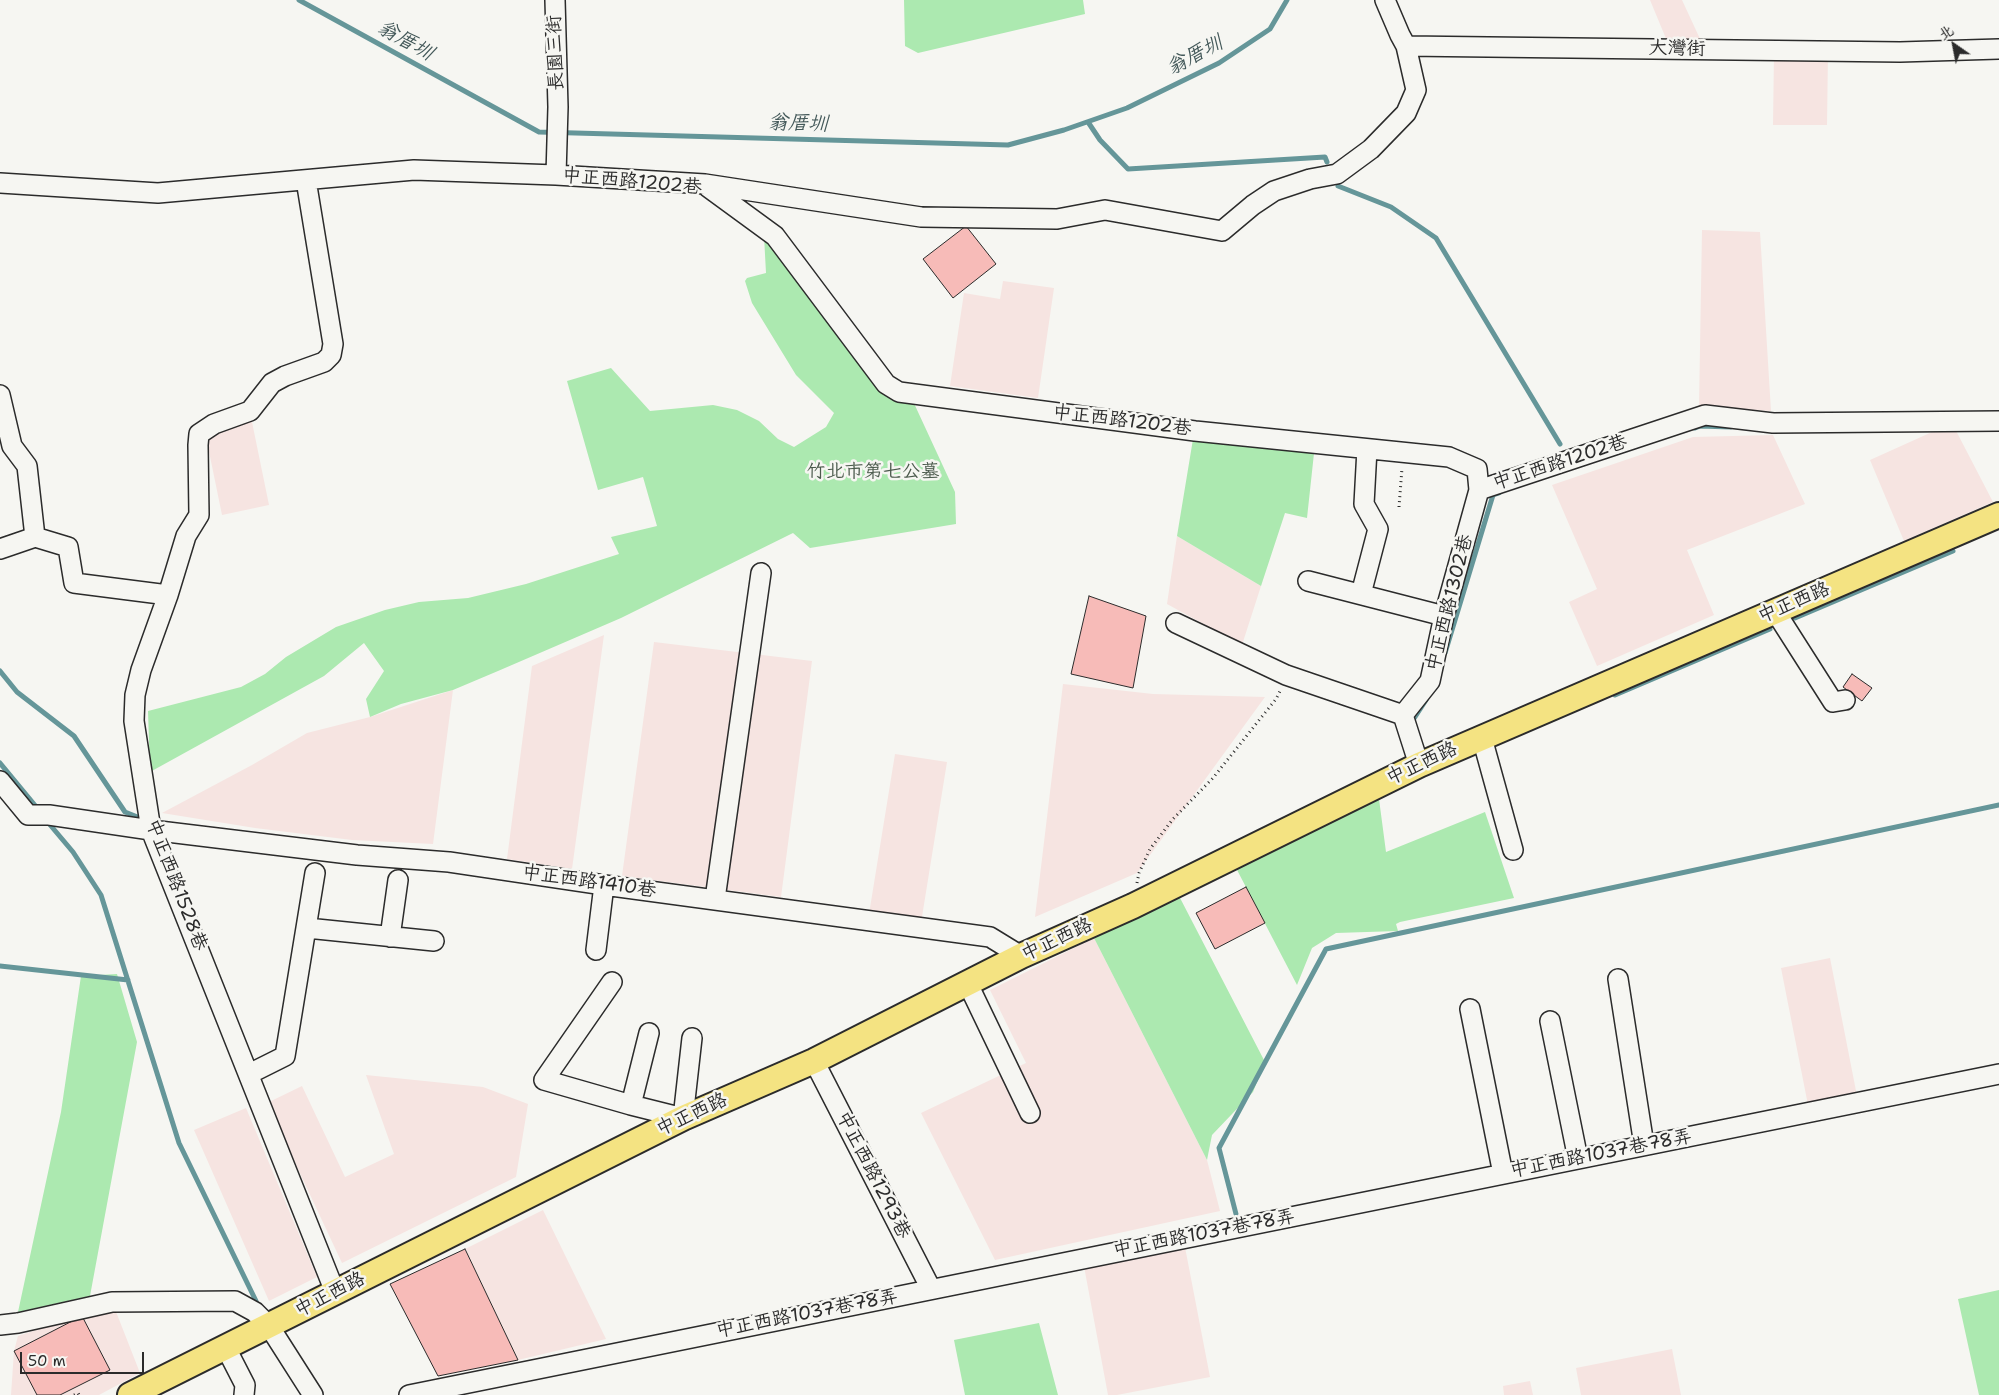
<!DOCTYPE html>
<meta charset="utf-8">
<style>
body{margin:0}
#map{position:relative;width:1999px;height:1395px;overflow:hidden;background:#f6f6f2;font-family:"Shantell Sans","LXGW WenKai TC",sans-serif}
canvas{display:block}
.north{position:absolute;left:1929px;top:20px;width:50px;height:50px;-webkit-text-stroke:4px #f6f6f2;paint-order:stroke;rotate:327deg;font-size:14px;font-weight:700;line-height:20px;text-align:center;color:#2b2b2b}
.north::after{content:'';display:block;margin:auto;width:18px;height:22px;background:#2b2b2b;clip-path:polygon(50% 0,100% 100%,50% 72%,0 100%)}
.scale{position:absolute;left:20px;top:1352px;width:124px;height:22px;box-sizing:border-box;border:2px solid #2b2b2b;border-top:0;padding-left:6px;font-size:15px;line-height:18px;white-space:nowrap;color:#2b2b2b;-webkit-text-stroke:4px #f6f6f2;paint-order:stroke}
</style>
<div id="map">
<canvas width="1999" height="1395"></canvas>
<div class="north">北</div>
<div class="scale">50 m</div>
</div>
<script>
const c = document.querySelector('canvas').getContext('2d');
c.lineJoin = 'round';
function paint(path, color) { c.fillStyle = color; c.fill(path, 'evenodd'); }
const poly = rows => new Path2D(rows.map(r => 'M' + r).join(''));
function stroke(path, color, width, dash) { c.strokeStyle = color; c.lineWidth = width; c.lineCap = dash ? 'butt' : 'round'; c.setLineDash(dash || []); c.stroke(path); }
function drawText(font, color, halo, rows, align = 'center') {
  c.font = font + ' "Shantell Sans","LXGW WenKai TC",sans-serif'; c.lineWidth = 5; c.setLineDash([]); c.textBaseline = 'middle'; c.strokeStyle = halo; c.fillStyle = color; for (const [text, x, y, turn = 0] of rows) {
    c.save(); c.translate(x, y); c.rotate((+turn || 0) * Math.PI / 180); c.textAlign = isNaN(turn) ? turn : align; if (halo) c.strokeText(text, 0, 0); c.fillText(text, 0, 0); c.restore();
  }
}
paint(poly([
 [1650,0,1682,0,1701,41,1667,41],
 [1774,53,1828,53,1827,125,1773,125],
 [1702,230,1760,232,1771,411,1699,407],
 [1003,281,1054,288,1038,398,950,386,964,293,1000,299],
 [252,422,269,505,222,515,205,432],
 [1952,423,1993,502,1904,541,1870,460],
 [1773,435,1805,504,1687,550,1714,615,1597,666,1569,602,1597,589,1552,485,1693,437],
 [1177,536,1261,586,1242,645,1167,604],
 [604,635,572,869,507,859,532,666],
 [654,642,812,661,781,897,622,876],
 [1063,684,1153,694,1265,697,1137,873,1035,917],
 [453,690,433,844,352,840,255,828,162,813,252,765,307,733,370,717],
 [895,754,947,762,921,923,869,914],
 [1094,938,1207,1160,1220,1211,995,1260,921,1113,1026,1063,990,990],
 [1830,958,1857,1096,1808,1105,1781,968],
 [366,1075,483,1087,528,1104,516,1177,342,1263,267,1103,302,1086,345,1177,394,1154],
 [246,1108,317,1277,269,1301,194,1130],
 [543,1210,606,1339,518,1360,465,1249],
 [1184,1242,1210,1377,1117,1395,1108,1395,1083,1261],
 [113,1304,140,1373,99,1395,11,1395,14,1351,18,1336],
 [1672,1349,1681,1395,1581,1395,1576,1368],
 [1530,1381,1533,1395,1504,1395,1503,1386]
]), '#f6e4e1');
paint(poly([
 [904,0,1083,0,1085,14,918,53,905,46],
 [764,236,862,339,912,399,955,492,956,524,810,548,793,533,621,618,498,671,453,690,401,704,370,717,366,699,384,671,364,643,324,676,150,772,148,711,241,687,265,674,286,657,336,627,385,610,419,602,468,598,526,584,619,554,611,537,657,526,643,477,598,490,567,381,611,368,650,411,713,405,737,410,759,421,778,439,794,447,826,427,834,413,796,375,752,303,745,281,747,278,766,273],
 [1194,433,1315,444,1307,518,1285,513,1261,586,1177,536],
 [1379,799,1386,852,1485,812,1514,898,1400,922,1396,924,1398,931,1336,933,1312,948,1297,985,1236,868],
 [1179,896,1265,1062,1253,1092,1212,1135,1207,1160,1094,938],
 [117,974,137,1042,90,1296,18,1312,61,1112,81,976],
 [1999,1290,1999,1395,1979,1395,1958,1299],
 [1039,1323,1058,1395,965,1395,954,1340]
]), '#ace9b0');
stroke(poly([
 [299,0,539,132,1008,145,1064,130,1127,108,1219,63,1270,29,1287,0],
 [1088,122,1100,140,1128,169,1325,157,1327,162],
 [1338,186,1391,207,1436,238,1560,444],
 [1695,428,1700,426,1731,427],
 [1795,618,1953,551],
 [1445,653,1493,495,1499,493],
 [0,671,17,692,74,736,125,812,140,818],
 [1615,695,1770,629],
 [1413,720,1426,700],
 [0,763,38,809],
 [46,820,73,852,101,895,179,1143,256,1301],
 [0,966,128,980],
 [1236,1214,1219,1148,1326,949,1999,805]
]), '#659699', 5);
const building = poly([
 [966,226,996,264,953,298,923,259,966,226],
 [1089,596,1146,616,1133,688,1071,674,1089,596],
 [1852,674,1872,688,1862,701,1843,687,1852,674],
 [1246,887,1265,923,1215,949,1196,913,1246,887],
 [465,1249,518,1360,438,1376,390,1284,465,1249],
 [82,1316,110,1370,60,1395,37,1395,14,1351,82,1316]
]);
paint(building, '#f7bbb8');
stroke(building, '#2b2b2b', 1);
const minor = poly([
 [555,0,558,107,556,175],
 [1385,0,1400,35,1406,46,1900,52,1999,49],
 [306,180,333,344,331,355,324,362,285,376,272,383,250,411,214,424,199,434,198,445,199,515,186,536,168,595,141,670,135,695,134,721,151,830,335,1292],
 [0,183,158,193,414,170,556,175,705,184,921,217,1057,219,1105,210,1222,231,1253,205,1274,191,1310,179,1337,174,1371,149,1406,113,1416,90,1406,46],
 [708,187,775,236,886,384,899,392,1195,431,1449,457,1477,469,1479,490,1444,616,1430,681,1403,715,1419,765],
 [0,395,12,446,27,466,35,537,68,547,74,583,168,595],
 [1479,490,1705,415,1773,423,1999,421],
 [0,549,35,537],
 [1308,581,1444,616],
 [1361,594,1378,529,1364,504,1367,449],
 [1775,611,1833,702,1845,700],
 [1176,623,1286,675,1403,715],
 [1482,738,1513,850],
 [0,781,28,815,49,815,151,830,357,855,449,862,604,885,990,937,1021,956],
 [715,899,761,573],
 [307,928,434,941],
 [390,937,398,880],
 [596,950,604,885],
 [1618,979,1644,1145],
 [612,982,544,1080,631,1105,683,1118,692,1038],
 [968,984,1030,1113],
 [1470,1009,1503,1174],
 [1550,1021,1578,1159],
 [814,1061,931,1289],
 [249,1074,285,1056,315,873],
 [631,1105,649,1033],
 [0,1325,18,1323,112,1302,235,1301,255,1312,269,1326,313,1395],
 [226,1348,245,1385,244,1395],
 [409,1395,1999,1074]
]);
const major = poly([
 [130,1395,683,1118,814,1061,1021,956,1133,906,1419,765,1999,515]
]);
stroke(minor, '#2b2b2b', 22);
stroke(major, '#2b2b2b', 28);
stroke(poly([
 [1399,507,1402,468],
 [1137,883,1139,873,1150,849,1173,819,1213,778,1276,699,1280,691],
 [74,1395,78,1393,79,1395]
]), '#2b2b2b', 3, [1, 4]);
stroke(minor, '#f6f6f2', 19);
stroke(major, '#f4e382', 24);
drawText('19px', '#2b2b2b', '#f6f6f2', [
 ["大灣街",1677,49,1],
 ["長園三街",556,53,-92],
 ["中正西路1202巷",632,182,5],
 ["中正西路1202巷",1122,421,7],
 ["中正西路1202巷",1560,463,-18],
 ["中正西路1302巷",1450,603,-76],
 ["中正西路",1794,603,-23],
 ["中正西路",1422,764,-25],
 ["中正西路1410巷",589,882,8],
 ["中正西路1528巷",176,885,69],
 ["中正西路",1057,940,-25],
 ["中正西路",692,1115,-25],
 ["中正西路1037巷78弄",1601,1154,-11],
 ["中正西路1293巷",873,1175,63],
 ["中正西路1037巷78弄",1204,1234,-11],
 ["中正西路",330,1295,-27],
 ["中正西路1037巷78弄",807,1314,-11]
]);
drawText('19px', '#4b5a4c', '#f6f6f2', [
 ["竹北市第七公墓",873,472]
]);
drawText('italic 20px', '#435859', '#f6f6f2', [
 ["翁厝圳",405,41,29],
 ["翁厝圳",1195,56,-28],
 ["翁厝圳",798,124,2]
]);
</script>
